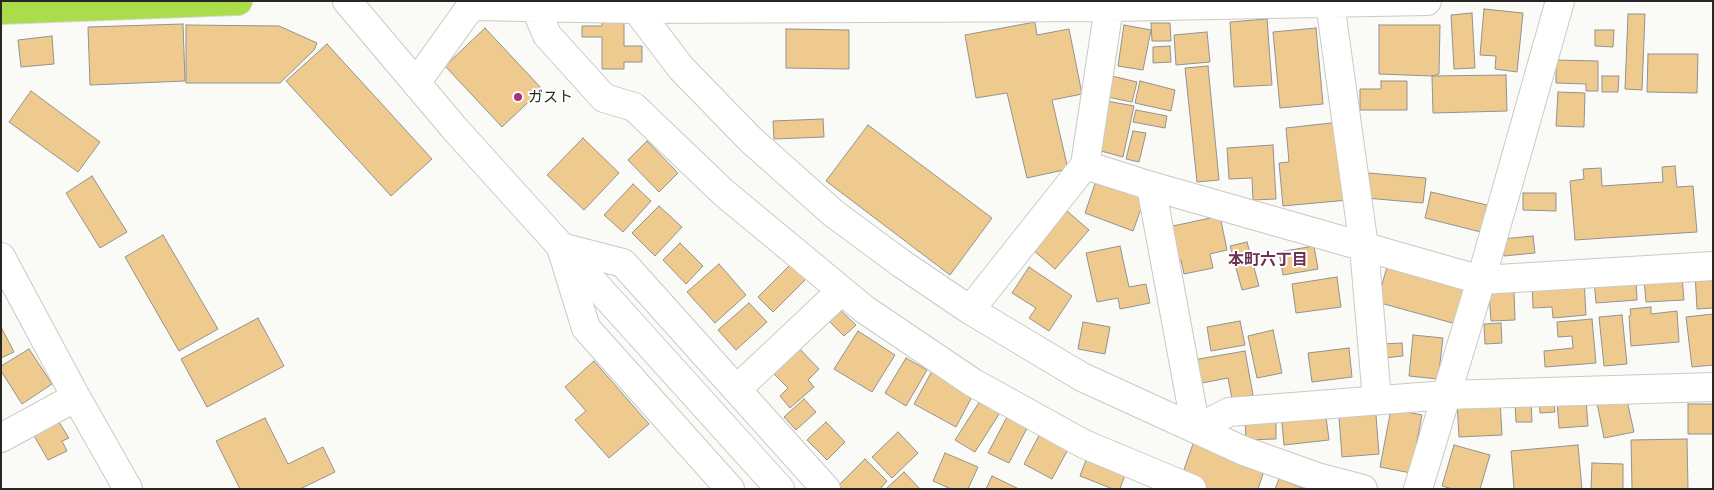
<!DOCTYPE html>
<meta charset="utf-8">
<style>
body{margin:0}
#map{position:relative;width:1714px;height:490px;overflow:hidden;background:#fafaf6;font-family:Inter,sans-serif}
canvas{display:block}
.frame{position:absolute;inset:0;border:2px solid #272625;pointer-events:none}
</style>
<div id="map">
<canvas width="1714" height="490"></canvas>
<div class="frame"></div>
</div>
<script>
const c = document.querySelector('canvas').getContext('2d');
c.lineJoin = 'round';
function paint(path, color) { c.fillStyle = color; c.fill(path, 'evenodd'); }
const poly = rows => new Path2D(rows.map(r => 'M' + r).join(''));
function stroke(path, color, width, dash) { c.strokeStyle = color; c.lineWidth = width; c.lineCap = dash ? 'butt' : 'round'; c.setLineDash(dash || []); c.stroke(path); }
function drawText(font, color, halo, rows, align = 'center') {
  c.font = font + ' Inter,"Noto Sans JP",sans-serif'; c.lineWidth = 4; c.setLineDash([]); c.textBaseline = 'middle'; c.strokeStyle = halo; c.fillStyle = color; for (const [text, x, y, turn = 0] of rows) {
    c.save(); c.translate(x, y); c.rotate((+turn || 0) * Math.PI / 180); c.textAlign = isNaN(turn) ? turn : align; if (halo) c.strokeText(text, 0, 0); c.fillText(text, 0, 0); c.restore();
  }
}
const building = poly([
 [1484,9,1523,13,1517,72,1495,69,1496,56,1480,55,1484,9],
 [1472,13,1475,68,1454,69,1451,15,1472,13],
 [1628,14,1645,14,1642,90,1625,89,1628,14],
 [1267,19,1272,85,1234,87,1230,22,1267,19],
 [602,21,624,22,624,46,642,46,642,62,624,62,624,69,602,69,602,37,582,37,582,26,602,26,602,21],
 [1035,22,1037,35,1069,29,1082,94,1052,100,1068,169,1027,178,1007,93,976,98,965,35,1035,22],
 [1151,23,1170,23,1171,41,1152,41,1151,23],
 [183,24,185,81,90,85,88,27,183,24],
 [186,25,279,26,317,43,314,50,280,83,186,83,186,25],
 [1124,25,1151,30,1143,70,1118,66,1124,25],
 [1379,25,1440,25,1439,74,1432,76,1379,74,1379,25],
 [485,28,542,89,502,127,445,66,485,28],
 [1316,28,1323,104,1280,108,1273,32,1316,28],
 [786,29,849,30,849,69,786,68,786,29],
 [1595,30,1614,30,1613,47,1595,46,1595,30],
 [1207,32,1210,62,1176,65,1174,35,1207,32],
 [52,36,54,64,21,67,18,40,52,36],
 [327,44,432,159,391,196,286,81,327,44],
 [1170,46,1171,62,1153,63,1153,47,1170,46],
 [1648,54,1698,54,1697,93,1647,92,1648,54],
 [1556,60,1598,61,1598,91,1586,91,1586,84,1556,83,1556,60],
 [1208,66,1219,180,1197,182,1185,68,1208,66],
 [1506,75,1507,111,1433,113,1432,76,1506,75],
 [1112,76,1137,82,1132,102,1107,97,1112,76],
 [1602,76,1619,76,1618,92,1602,92,1602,76],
 [1140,81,1175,90,1171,111,1135,103,1140,81],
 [1381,81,1407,81,1407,110,1360,110,1360,89,1381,89,1381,81],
 [31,91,100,142,78,172,9,122,31,91],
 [1558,92,1585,93,1584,127,1556,126,1558,92],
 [1107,101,1134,106,1123,157,1101,151,1107,101],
 [1136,110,1167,116,1165,128,1133,122,1136,110],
 [823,119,824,137,774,139,773,121,823,119],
 [1340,122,1348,200,1283,206,1279,163,1289,162,1286,128,1340,122],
 [868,125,992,218,950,275,826,181,868,125],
 [1133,131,1146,133,1139,162,1126,159,1133,131],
 [583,138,619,173,584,210,547,175,583,138],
 [647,141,678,173,659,192,628,160,647,141],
 [1273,145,1276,199,1253,200,1252,178,1229,179,1227,148,1273,145],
 [1675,166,1677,187,1693,186,1697,232,1575,240,1570,181,1584,179,1583,169,1601,168,1602,186,1663,182,1662,167,1675,166],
 [1368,173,1426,178,1423,203,1366,198,1368,173],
 [92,176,127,232,100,248,66,193,92,176],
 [1097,178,1146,195,1133,231,1085,213,1097,178],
 [633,184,651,201,623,232,604,215,633,184],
 [1431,192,1487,205,1481,232,1425,218,1431,192],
 [1523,193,1556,193,1556,211,1523,210,1523,193],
 [659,206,682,227,655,256,632,233,659,206],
 [1067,211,1089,230,1055,269,1033,250,1067,211],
 [1220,216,1227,250,1210,254,1213,268,1184,274,1181,260,1175,262,1168,227,1220,216],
 [163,235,218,329,179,351,125,257,163,235],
 [1533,236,1535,253,1504,256,1502,239,1533,236],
 [1247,242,1259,286,1242,290,1230,246,1247,242],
 [680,243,703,266,686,284,663,260,680,243],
 [1120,246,1129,287,1146,284,1150,303,1120,309,1118,298,1097,302,1086,253,1120,246],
 [1314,246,1318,269,1283,275,1279,252,1314,246],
 [719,264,746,295,715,323,687,292,719,264],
 [791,264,806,279,773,312,758,297,791,264],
 [1029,267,1072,296,1049,331,1029,318,1036,308,1012,293,1029,267],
 [1387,267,1465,289,1456,324,1377,302,1387,267],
 [1713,272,1713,308,1697,309,1695,273,1713,272],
 [1682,276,1684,300,1646,302,1644,279,1682,276],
 [1337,277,1341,307,1296,313,1292,284,1337,277],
 [1584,278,1586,315,1553,318,1552,307,1533,308,1532,281,1584,278],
 [1636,278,1637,300,1596,303,1594,280,1636,278],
 [1514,291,1515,320,1491,321,1489,293,1514,291],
 [749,303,767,322,736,350,718,330,749,303],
 [1651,307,1651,314,1677,311,1679,342,1631,346,1629,316,1631,315,1630,309,1651,307],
 [838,308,856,325,844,336,827,319,838,308],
 [1713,314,1713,365,1692,367,1686,317,1713,314],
 [1622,315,1627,364,1604,366,1599,317,1622,315],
 [258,318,284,366,207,407,181,359,258,318],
 [1592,319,1596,363,1545,367,1544,351,1573,348,1572,336,1558,337,1557,322,1592,319],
 [1240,321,1245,345,1211,351,1207,327,1240,321],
 [1083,322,1110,327,1105,354,1078,349,1083,322],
 [1501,323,1502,343,1485,344,1484,324,1501,323],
 [1,327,14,352,1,358,1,327],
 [1273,330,1282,373,1257,378,1248,336,1273,330],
 [858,331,895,355,872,392,834,369,858,331],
 [1413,335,1443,338,1438,379,1409,376,1413,335],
 [1402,343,1403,356,1384,358,1382,344,1402,343],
 [795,344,819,369,808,380,814,387,790,408,780,396,788,388,769,369,795,344],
 [1349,348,1352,377,1312,382,1308,353,1349,348],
 [29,349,52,384,22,404,1,371,1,366,29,349],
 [1245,351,1253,395,1232,399,1228,378,1197,384,1193,360,1245,351],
 [906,358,927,370,906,406,885,393,906,358],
 [594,361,649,424,609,458,575,420,586,411,565,387,594,361],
 [932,371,974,393,956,427,914,404,932,371],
 [1626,396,1634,432,1604,438,1597,403,1626,396],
 [1553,397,1555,412,1540,413,1539,398,1553,397],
 [982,398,1001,411,975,452,955,440,982,398],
 [804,399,816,412,796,430,784,417,804,399],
 [1500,399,1502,435,1459,437,1457,402,1500,399],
 [1586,399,1588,426,1559,428,1557,401,1586,399],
 [1531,401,1532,422,1516,422,1515,402,1531,401],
 [1375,402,1379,454,1342,457,1338,405,1375,402],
 [1688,404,1713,404,1713,434,1688,434,1688,404],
 [1325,409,1329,440,1284,445,1281,413,1325,409],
 [1391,409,1422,415,1411,473,1380,467,1391,409],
 [1007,417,1027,428,1009,463,988,453,1007,417],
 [1276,417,1276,439,1246,440,1245,418,1276,417],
 [265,418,288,464,323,447,335,472,300,489,240,489,216,441,265,418],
 [57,419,69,438,62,441,67,451,48,460,33,434,57,419],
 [826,422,845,442,827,460,807,440,826,422],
 [1044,426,1072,442,1052,479,1024,464,1044,426],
 [898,432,918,453,892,478,872,457,898,432],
 [1687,439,1688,489,1632,489,1631,440,1687,439],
 [1194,441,1265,468,1258,489,1202,489,1180,481,1194,441],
 [1454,445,1490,455,1480,489,1453,489,1442,486,1454,445],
 [1578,445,1582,489,1514,489,1511,451,1578,445],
 [1089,452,1128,466,1120,489,1113,489,1080,476,1089,452],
 [945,453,978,467,968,489,951,489,933,481,945,453],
 [865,459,887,481,880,489,842,489,839,485,865,459],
 [1592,463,1623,464,1623,489,1591,489,1592,463],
 [904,472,920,489,886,489,904,472],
 [992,476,1019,489,986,489,992,476],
 [1279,479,1306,489,1275,489,1279,479]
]);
paint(building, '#eeca8e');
stroke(building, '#94928f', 1);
const street = poly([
 [470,1,471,6,636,9,1109,7,1427,1],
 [630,1,681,68,750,139,833,213,902,264,970,310,1082,377,1244,451,1317,477,1363,489],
 [1330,3,1364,247,1377,400],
 [535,7,547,35,604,98,634,107,724,193,864,309,972,382,1084,444,1192,489],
 [416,83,471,6],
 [1085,165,1151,186,1481,280,1713,266],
 [1151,186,1196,429,1229,412,1446,395,1713,387],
 [561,247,623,263,826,489],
 [561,247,586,328,730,489],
 [1,257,76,397,128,489],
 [970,310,1085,165,1109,7,1108,1],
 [737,389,841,291],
 [1,438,76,397],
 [1418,489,1481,280,1560,1]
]);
const secondary = poly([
 [347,1,455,129,780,489]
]);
const highway = poly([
 [1,10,238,1]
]);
stroke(street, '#cac9c6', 30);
stroke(secondary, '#cac9c6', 30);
stroke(highway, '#d8d8d8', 30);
stroke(street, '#fff', 28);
stroke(secondary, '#fff', 28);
stroke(highway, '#abdc4b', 28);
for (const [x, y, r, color] of [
 [518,97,5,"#ae2e7b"]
]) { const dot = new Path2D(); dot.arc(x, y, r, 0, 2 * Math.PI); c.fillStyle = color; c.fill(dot); stroke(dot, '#fffffe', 2); }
drawText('15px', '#272625', '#fffffe', [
 ["ガスト",528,97]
], 'left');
drawText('bold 16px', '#703053', '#fffffe', [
 ["本町六丁目",1268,260]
]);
</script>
